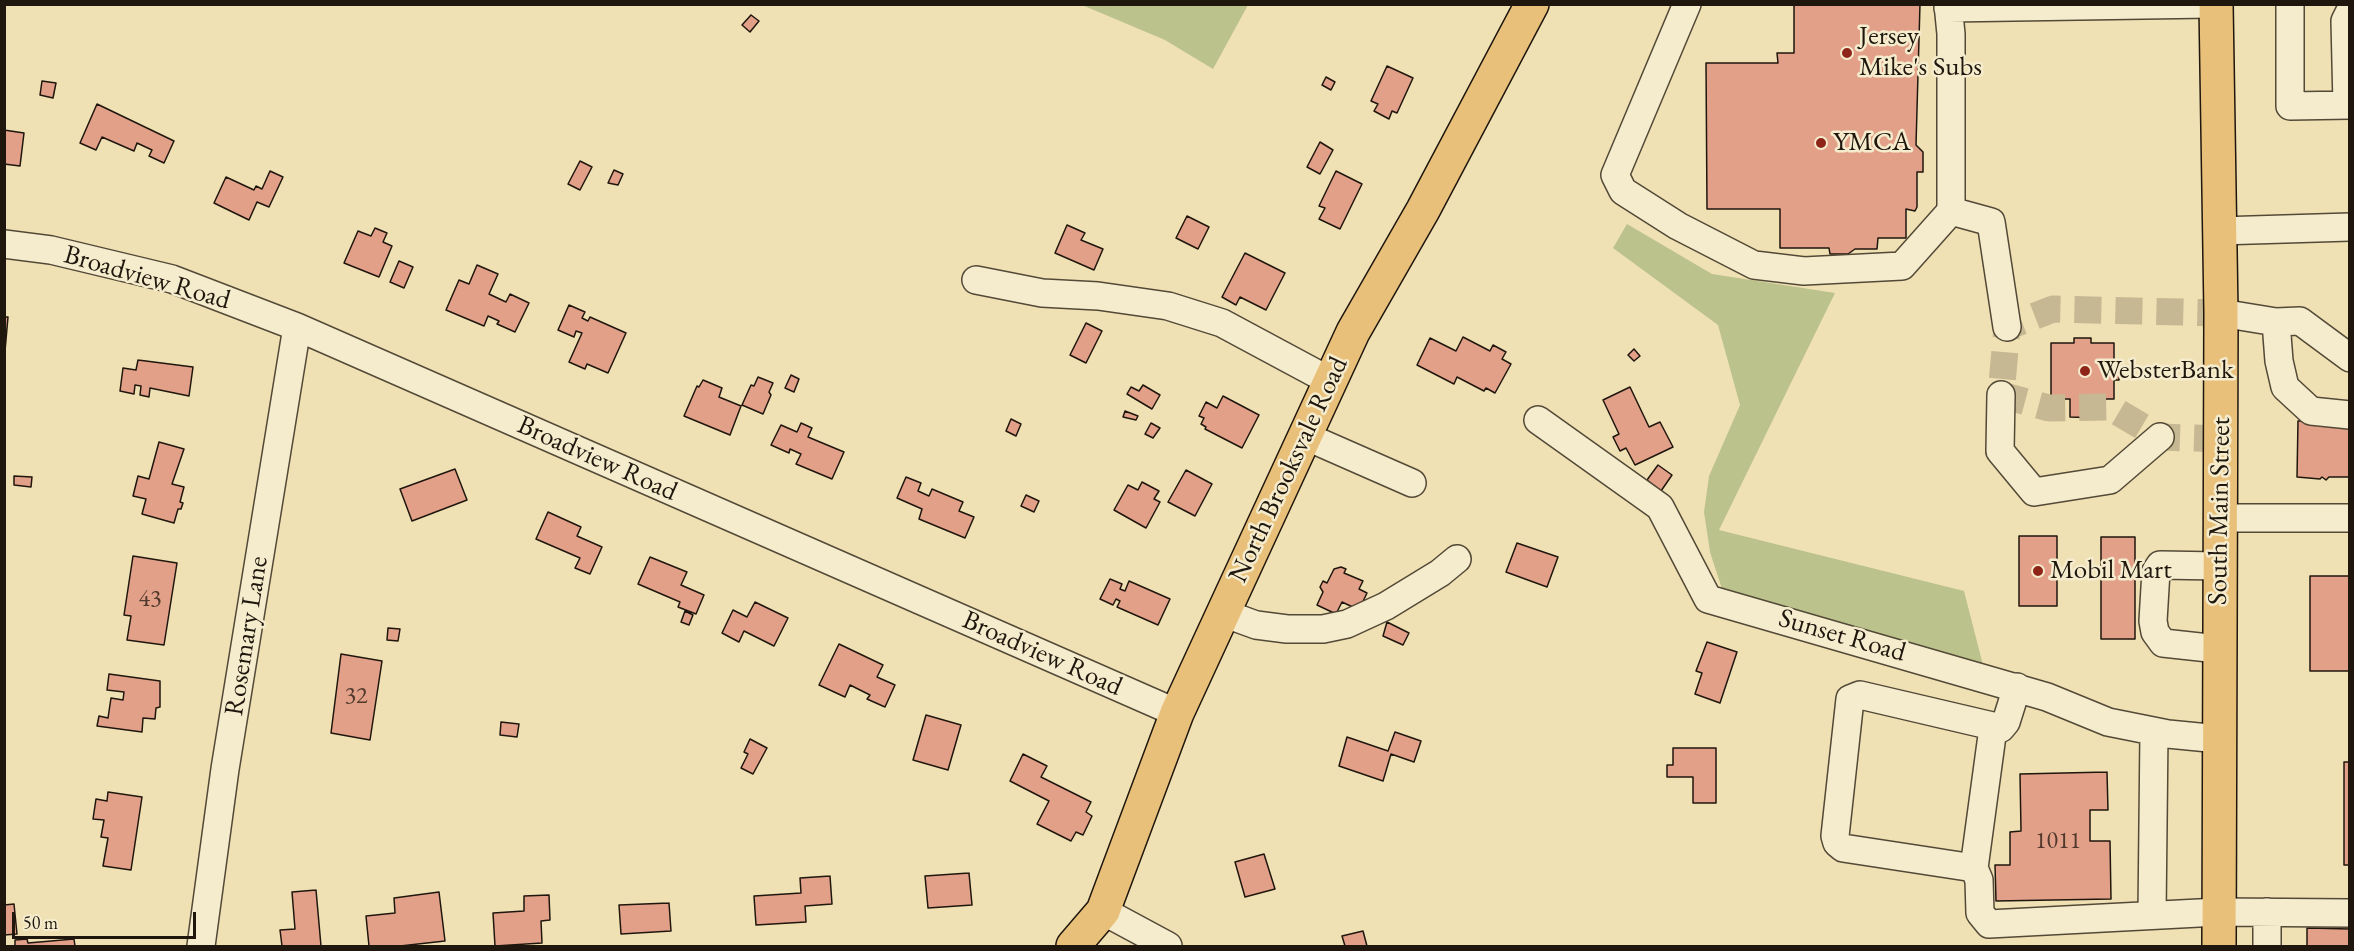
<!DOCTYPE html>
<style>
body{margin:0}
#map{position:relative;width:2354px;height:951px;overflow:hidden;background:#f0e1b4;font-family:"EB Garamond",serif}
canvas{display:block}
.frame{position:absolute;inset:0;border:6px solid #1f160d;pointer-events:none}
.scale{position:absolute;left:12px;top:912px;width:184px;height:27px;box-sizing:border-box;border:3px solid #1f160d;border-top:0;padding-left:8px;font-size:18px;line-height:21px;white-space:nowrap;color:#1f160d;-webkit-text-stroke:4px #f5ecce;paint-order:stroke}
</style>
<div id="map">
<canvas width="2354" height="951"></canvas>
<div class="frame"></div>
<div class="scale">50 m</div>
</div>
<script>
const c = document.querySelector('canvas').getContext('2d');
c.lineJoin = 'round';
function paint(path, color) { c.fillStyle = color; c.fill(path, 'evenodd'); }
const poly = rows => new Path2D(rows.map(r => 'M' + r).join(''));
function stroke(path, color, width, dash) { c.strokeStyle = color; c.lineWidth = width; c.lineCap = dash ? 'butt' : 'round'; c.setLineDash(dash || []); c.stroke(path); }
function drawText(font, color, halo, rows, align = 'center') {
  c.font = font + ' "EB Garamond",serif'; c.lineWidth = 5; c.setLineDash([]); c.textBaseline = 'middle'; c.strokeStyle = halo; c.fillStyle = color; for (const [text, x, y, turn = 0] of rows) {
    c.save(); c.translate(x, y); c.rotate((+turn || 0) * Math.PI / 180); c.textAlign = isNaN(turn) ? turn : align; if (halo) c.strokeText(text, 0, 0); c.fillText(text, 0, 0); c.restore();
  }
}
paint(poly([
 [1082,5,1248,5,1213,69,1165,40],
 [1627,224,1712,274,1835,293,1719,530,1964,591,1984,669,1723,592,1710,552,1704,512,1709,476,1740,405,1718,325,1613,248]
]), '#bbc28c');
const building = poly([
 [1794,4,1920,4,1916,145,1923,152,1923,172,1917,172,1917,207,1915,211,1906,209,1906,238,1878,238,1877,249,1855,249,1848,254,1830,254,1829,248,1780,248,1780,209,1707,209,1706,63,1778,63,1777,53,1794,53,1794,4],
 [751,15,759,21,750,32,742,25,751,15],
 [1387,66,1413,78,1397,113,1392,111,1389,119,1374,111,1378,104,1371,101,1387,66],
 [1326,77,1335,82,1331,90,1322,85,1326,77],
 [42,81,56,83,53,98,40,95,42,81],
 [97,104,174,141,164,163,149,156,152,150,137,143,134,151,102,137,96,150,80,143,97,104],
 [4,130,24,133,20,166,4,164,4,130],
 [1320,142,1333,150,1320,174,1307,167,1320,142],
 [580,161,592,167,580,190,568,184,580,161],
 [614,170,623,174,618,185,608,183,614,170],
 [270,171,283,177,269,207,257,202,249,220,214,203,226,177,254,190,256,186,262,189,270,171],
 [1336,171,1362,184,1340,229,1319,219,1325,208,1319,206,1336,171],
 [1187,216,1209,227,1198,249,1176,238,1187,216],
 [1067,225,1085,233,1081,240,1103,249,1094,270,1055,253,1067,225],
 [375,228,387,233,383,242,392,246,379,277,344,263,358,231,371,236,375,228],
 [1245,253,1285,273,1266,310,1240,297,1236,305,1222,297,1245,253],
 [399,261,413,267,404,288,390,282,399,261],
 [477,265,498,274,489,294,506,302,510,294,529,303,515,332,497,324,499,321,488,316,484,326,446,310,459,280,469,284,477,265],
 [569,305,585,312,582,318,588,321,590,317,626,333,608,373,587,364,585,369,569,362,582,333,576,331,574,337,558,330,569,305],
 [4,317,8,317,5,351,4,351,4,317],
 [1086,323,1102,331,1086,363,1070,355,1086,323],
 [1463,337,1490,351,1493,345,1506,352,1502,359,1511,364,1495,393,1486,388,1484,391,1457,377,1454,384,1417,365,1430,338,1456,351,1463,337],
 [2074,338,2091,338,2091,343,2114,343,2114,362,2119,362,2119,380,2114,380,2114,399,2099,399,2099,418,2070,417,2070,399,2051,399,2051,343,2074,343,2074,338],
 [1634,349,1640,356,1634,361,1628,355,1634,349],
 [138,360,193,367,189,396,150,388,149,397,140,395,141,386,135,385,134,394,120,391,123,368,136,370,138,360],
 [791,375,799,379,794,392,785,388,791,375],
 [758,377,773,383,769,392,771,395,763,414,742,405,751,385,754,386,758,377],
 [703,380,722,388,719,397,741,406,730,435,684,416,697,386,699,387,703,380],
 [1143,385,1160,395,1152,409,1127,394,1131,387,1139,391,1143,385],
 [1630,387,1649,427,1660,422,1673,447,1635,465,1626,448,1620,451,1613,437,1619,434,1603,400,1630,387],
 [1223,396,1259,415,1242,448,1205,429,1206,427,1201,424,1204,418,1199,416,1206,402,1217,408,1223,396],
 [1125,411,1138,416,1136,420,1123,417,1125,411],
 [1011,419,1021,424,1016,436,1006,431,1011,419],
 [2298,421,2350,421,2350,477,2329,477,2326,480,2322,477,2320,479,2297,477,2298,421],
 [801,423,812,428,808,437,844,452,832,479,796,464,801,454,790,449,789,453,771,445,781,425,797,432,801,423],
 [1151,423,1160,428,1153,438,1145,434,1151,423],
 [159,442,184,449,172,484,184,487,180,502,183,503,181,509,178,509,174,523,142,514,146,499,133,496,138,476,149,479,159,442],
 [1658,465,1672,475,1661,491,1647,480,1658,465],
 [455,469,467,500,412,521,400,489,455,469],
 [1186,470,1212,484,1195,516,1168,502,1186,470],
 [14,476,32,477,31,487,14,485,14,476],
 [906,477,921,483,918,491,929,496,932,489,963,502,959,511,974,517,965,538,919,519,922,509,897,498,906,477],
 [1142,482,1159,491,1154,499,1160,502,1146,528,1114,510,1128,485,1138,490,1142,482],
 [1026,495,1039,501,1034,512,1021,506,1026,495],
 [548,512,581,527,577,536,602,547,590,574,575,568,580,558,536,539,548,512],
 [2019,536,2057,536,2057,606,2019,606,2019,536],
 [2101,537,2135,537,2135,639,2101,639,2101,537],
 [1517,543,1558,557,1547,587,1506,572,1517,543],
 [133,556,177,563,164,645,127,640,131,616,124,615,133,556],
 [650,557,687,572,681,585,704,595,696,614,678,607,680,602,638,584,650,557],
 [1341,567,1346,569,1344,573,1363,581,1359,589,1367,593,1359,610,1342,602,1336,614,1317,605,1323,592,1320,587,1323,581,1327,583,1334,569,1341,567],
 [2310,576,2350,576,2350,671,2310,671,2310,576],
 [1110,579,1122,584,1120,589,1125,591,1129,581,1170,599,1158,625,1117,607,1120,601,1116,599,1113,605,1100,599,1110,579],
 [755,602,788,618,774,646,744,631,739,642,722,633,733,610,747,617,755,602],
 [685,611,693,615,689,625,681,622,685,611],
 [1387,622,1409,633,1403,645,1383,636,1387,622],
 [388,628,400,629,398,641,387,640,388,628],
 [1707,642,1737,652,1720,703,1695,694,1702,673,1696,671,1707,642],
 [839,644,883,665,877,677,895,685,885,707,867,699,870,695,850,685,845,697,819,685,839,644],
 [341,654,382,661,370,740,331,733,341,654],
 [109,674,160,681,160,707,156,708,155,719,143,718,142,732,97,726,99,716,108,718,111,698,123,700,124,692,107,690,109,674],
 [926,715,961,725,948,770,913,760,926,715],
 [501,722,519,724,517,737,500,735,501,722],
 [1395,732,1421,741,1414,762,1391,754,1383,781,1339,766,1347,737,1388,751,1395,732],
 [750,739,767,748,753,774,741,768,748,754,744,752,750,739],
 [1673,748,1716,748,1716,803,1693,803,1693,777,1667,777,1667,765,1673,765,1673,748],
 [1023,754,1047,766,1041,777,1091,802,1086,812,1092,816,1083,835,1076,832,1071,841,1037,824,1049,801,1010,781,1023,754],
 [2344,762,2350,762,2350,865,2344,865,2344,762],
 [2107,772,2108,810,2090,810,2090,841,2110,841,2111,899,1996,901,1995,865,2010,865,2010,832,2021,831,2020,774,2107,772],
 [108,792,142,797,131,870,103,866,108,838,101,837,104,820,93,819,96,799,107,801,108,792],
 [1264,854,1275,889,1245,897,1235,862,1264,854],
 [969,873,972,905,928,908,925,876,969,873],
 [830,876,832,904,805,906,806,922,756,925,754,896,801,893,800,878,830,876],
 [316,890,321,946,282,946,280,930,295,929,292,892,316,890],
 [439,892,445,941,400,946,369,946,366,916,395,913,394,898,439,892],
 [549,895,550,920,541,921,542,943,495,946,493,913,524,911,524,896,549,895],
 [669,903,671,931,621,934,619,905,669,903],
 [14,904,17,934,4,935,4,905,14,904],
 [2307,928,2350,929,2350,946,2307,946,2307,928],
 [1363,931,1367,946,1345,946,1342,936,1363,931],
 [27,939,28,943,74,939,75,946,15,946,15,940,27,939]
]);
paint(building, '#e2a089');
stroke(building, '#1f160d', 1.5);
stroke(poly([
 [2221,439,2160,437,2109,407,2049,408,2001,395,2007,327,2053,309,2221,313]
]), '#c6b893', 27, [27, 14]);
const minor = poly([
 [1687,4,1615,175,1623,191,1678,226,1754,265,1804,271,1902,266,1951,211,1951,34,1948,4],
 [2290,4,2290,106,2350,105],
 [1948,8,2210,4],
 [2347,105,2345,21,2350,11],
 [1951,211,1991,222,2007,327],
 [2219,231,2350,227],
 [4,244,51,250,172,279,297,327,1177,713],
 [976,280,1042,293,1098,296,1168,306,1222,323,1330,381],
 [2221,313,2276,322,2300,321,2350,358],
 [2276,322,2279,361,2285,387,2311,411,2350,415],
 [2001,395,2000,451,2034,492,2110,480,2160,437],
 [1538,420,1660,507,1708,599,2047,697,2108,722,2168,734,2219,739],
 [1305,436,1412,483],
 [2219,518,2350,518],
 [1223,613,1256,625,1287,629,1323,629,1347,624,1386,606,1440,573,1457,559],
 [2218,649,2163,643,2155,632,2153,621,2156,571,2160,565,2219,566],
 [2017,687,2006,722,2001,728,1860,695,1850,699,1835,836,1837,843,1843,848,1974,868,1979,880,1980,913,1989,924,2218,912,2350,913],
 [1974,868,1993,728],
 [1103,911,1168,946],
 [2152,915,2154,732],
 [201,946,225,769,297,327],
 [2267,946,2267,912]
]);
const major = poly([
 [1073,946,1103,911,1177,713,1353,332,1423,210,1532,4]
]);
const highway = poly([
 [2216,4,2221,313,2219,946]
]);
stroke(minor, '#534937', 30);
stroke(major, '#1f160d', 36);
stroke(highway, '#1f160d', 36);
stroke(minor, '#f5ecce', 27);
stroke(major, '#e8c07a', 33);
stroke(highway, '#e8c07a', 33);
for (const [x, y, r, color] of [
 [1847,53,6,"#8f2418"],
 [1821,143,6,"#8f2418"],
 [2085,371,6,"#8f2418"],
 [2038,571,6,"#8f2418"]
]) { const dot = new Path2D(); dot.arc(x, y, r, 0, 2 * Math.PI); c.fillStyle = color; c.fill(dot); stroke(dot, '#f5ecce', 2); }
drawText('24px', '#50382c', null, [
 ["43",150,599],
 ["32",356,696],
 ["1011",2058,841]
]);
drawText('27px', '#1f160d', '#f5ecce', [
 ["Jersey",1859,37],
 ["Mike's Subs",1859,68],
 ["YMCA",1833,143],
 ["WebsterBank",2097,371],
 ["Mobil Mart",2050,571]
], 'left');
drawText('27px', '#1f160d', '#f5ecce', [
 ["Broadview Road",147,278,16],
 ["Broadview Road",597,459,24],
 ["North Brooksvale Road",1289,470,-65],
 ["South Main Street",2220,511,-89],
 ["Rosemary Lane",247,636,-81],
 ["Sunset Road",1842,636,16],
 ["Broadview Road",1042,654,24]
]);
</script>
